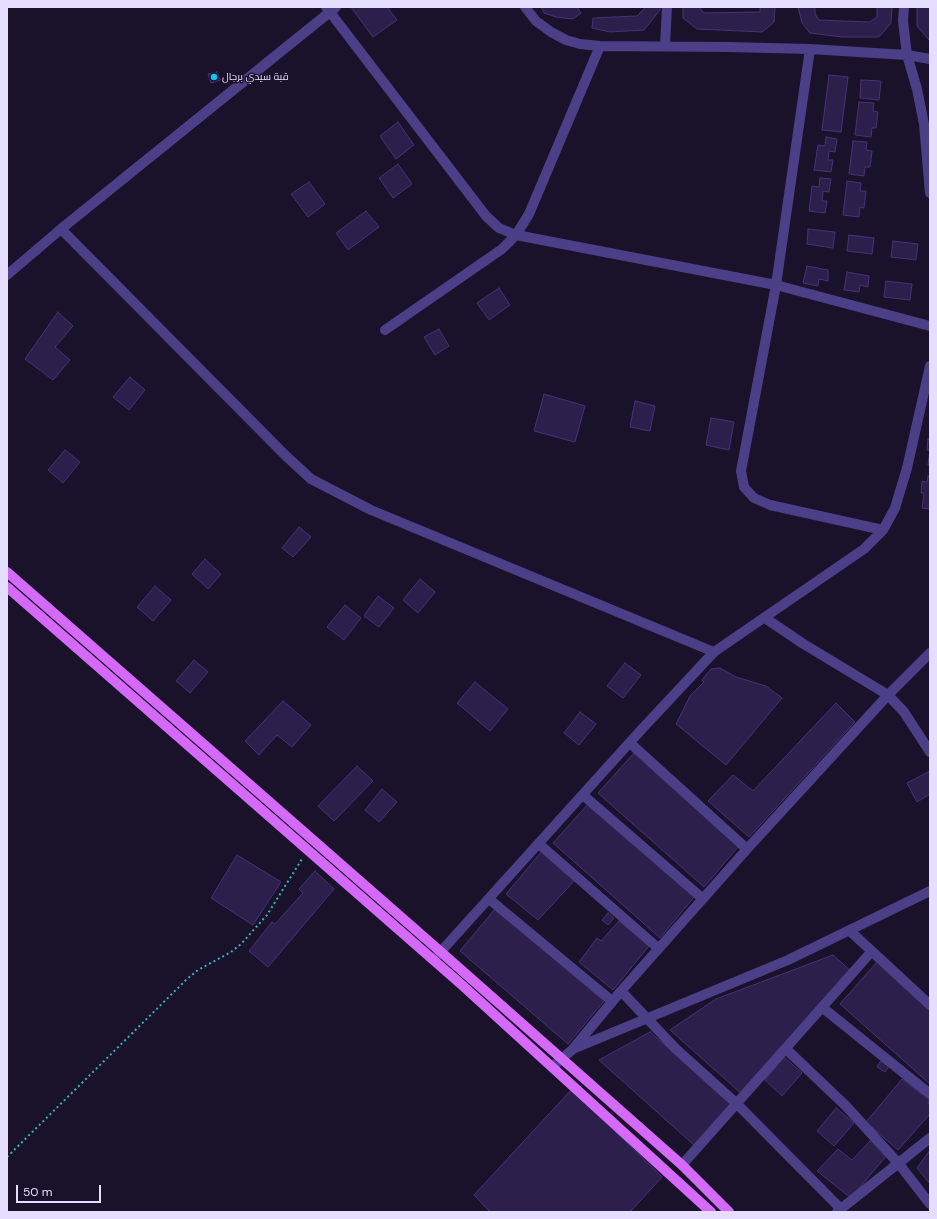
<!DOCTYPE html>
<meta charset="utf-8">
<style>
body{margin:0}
#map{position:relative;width:937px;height:1219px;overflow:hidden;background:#1a122b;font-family:"DM Sans",sans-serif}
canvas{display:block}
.frame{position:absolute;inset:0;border:8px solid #e5defe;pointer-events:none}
.scale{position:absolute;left:16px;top:1185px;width:85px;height:18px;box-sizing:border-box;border:2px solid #e5defe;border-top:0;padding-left:5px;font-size:12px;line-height:14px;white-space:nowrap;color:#e5defe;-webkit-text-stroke:3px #1a122b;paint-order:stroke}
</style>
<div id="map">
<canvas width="937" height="1219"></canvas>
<div class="frame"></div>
<div class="scale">50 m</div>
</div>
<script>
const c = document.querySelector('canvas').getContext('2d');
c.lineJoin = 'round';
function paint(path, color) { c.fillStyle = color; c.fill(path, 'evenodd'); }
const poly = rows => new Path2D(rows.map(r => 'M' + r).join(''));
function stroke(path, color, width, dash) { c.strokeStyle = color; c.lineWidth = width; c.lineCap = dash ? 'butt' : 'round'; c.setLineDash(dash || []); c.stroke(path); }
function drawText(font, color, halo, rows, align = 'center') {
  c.font = font + ' "DM Sans",Cairo,sans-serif'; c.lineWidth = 3; c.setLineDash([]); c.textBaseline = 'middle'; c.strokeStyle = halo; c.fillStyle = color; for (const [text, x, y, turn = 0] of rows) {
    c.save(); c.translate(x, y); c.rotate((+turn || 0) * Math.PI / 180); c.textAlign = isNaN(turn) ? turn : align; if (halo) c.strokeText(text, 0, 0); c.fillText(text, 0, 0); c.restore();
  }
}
const building = poly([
 [351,7,387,7,397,20,373,37,351,7],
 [541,7,577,7,581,13,573,19,556,17,544,13,541,7],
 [646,7,660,7,660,10,644,30,610,32,592,28,593,18,637,16,646,7],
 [683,7,699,7,704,13,760,12,760,7,775,7,774,22,762,32,697,29,683,18,683,7],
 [798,7,815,7,815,14,819,20,870,22,877,17,877,7,892,7,891,23,879,37,842,37,810,33,802,23,798,7],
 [917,7,930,7,930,41,917,26,917,7],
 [217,72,220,80,211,83,208,74,217,72],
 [829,75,848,77,841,132,822,130,829,75],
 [861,80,881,81,879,100,860,98,861,80],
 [859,102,874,103,873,111,878,112,876,128,872,128,871,137,855,135,859,102],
 [398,122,414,145,396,159,380,136,398,122],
 [826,137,837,139,835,152,829,151,828,160,833,160,831,172,814,170,818,145,825,146,826,137],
 [853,141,867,142,866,150,872,151,870,167,865,167,864,176,849,174,853,141],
 [398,164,412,184,393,198,379,178,398,164],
 [820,178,831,179,829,192,823,191,822,201,827,201,825,213,809,211,812,186,819,187,820,178],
 [847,181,861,183,860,191,866,191,864,208,860,207,859,217,843,215,847,181],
 [309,182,325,204,308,217,291,194,309,182],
 [366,211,379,227,348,250,336,233,366,211],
 [808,229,835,232,833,248,807,244,808,229],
 [849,235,874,238,872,254,847,251,849,235],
 [893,241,918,244,916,260,891,257,893,241],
 [807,266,828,270,828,281,819,279,818,286,803,283,807,266],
 [847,272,869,276,868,287,860,285,859,292,844,290,847,272],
 [886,281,912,284,910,300,884,297,886,281],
 [499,288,510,305,489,320,477,303,499,288],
 [58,312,73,326,55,347,70,360,53,380,25,359,58,312],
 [439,329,449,346,435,355,424,337,439,329],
 [130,377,145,390,129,410,113,397,130,377],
 [544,394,585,406,575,442,534,431,544,394],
 [635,401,655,406,650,431,630,427,635,401],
 [711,418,734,422,729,450,706,445,711,418],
 [928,439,930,439,930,465,928,465,930,450,927,450,928,439],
 [65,450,80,462,63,483,48,470,65,450],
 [928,476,930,477,930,509,922,508,924,493,921,493,922,481,927,482,928,476],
 [299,527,311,537,293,557,282,548,299,527],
 [205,559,221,574,208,589,192,574,205,559],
 [420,579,435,592,418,613,403,600,420,579],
 [155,586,171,600,153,621,137,607,155,586],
 [378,596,394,608,379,627,364,616,378,596],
 [345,605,361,618,344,640,327,627,345,605],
 [194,660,208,672,190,693,176,681,194,660],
 [625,663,641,675,623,698,607,686,625,663],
 [720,668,736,677,766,686,782,698,726,765,676,724,690,696,704,682,702,680,711,669,720,668],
 [475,682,508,709,490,731,457,703,475,682],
 [283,701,311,725,292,747,277,735,259,755,245,741,283,701],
 [836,703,855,722,749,837,708,801,733,775,753,791,836,703],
 [580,712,596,724,579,745,564,733,580,712],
 [635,752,739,846,704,887,598,793,635,752],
 [357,766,373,781,334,821,318,806,357,766],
 [930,771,930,794,917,802,907,783,930,771],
 [382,789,397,802,379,822,365,810,382,789],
 [589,803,695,896,660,938,553,843,589,803],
 [543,850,576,879,538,920,506,894,543,850],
 [237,855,281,882,253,925,211,898,237,855],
 [315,871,334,889,268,967,249,951,272,922,275,924,303,893,299,889,315,871],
 [495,909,604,1001,568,1044,460,951,495,909],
 [608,913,614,918,608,925,602,920,608,913],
 [619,921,649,946,613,990,579,962,597,938,601,941,619,921],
 [833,955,852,972,743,1095,670,1030,716,999,833,955],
 [878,961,930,1008,930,1084,840,1004,878,961],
 [650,1032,733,1104,695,1146,599,1060,650,1032],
 [784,1057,802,1073,782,1096,765,1080,784,1057],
 [882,1059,890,1065,885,1072,877,1067,882,1059],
 [902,1079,920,1093,930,1096,928,1103,930,1105,930,1114,898,1150,866,1122,902,1079],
 [572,1089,662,1177,630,1212,490,1212,474,1195,572,1089],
 [836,1108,854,1123,834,1146,817,1131,836,1108],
 [871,1140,887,1155,851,1198,817,1171,838,1149,852,1160,871,1140],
 [930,1150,930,1184,917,1168,930,1150]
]);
paint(building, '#2d1f4c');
stroke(building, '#483277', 1);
stroke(poly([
 [7,1157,187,979,198,970,231,952,241,944,267,915,302,859]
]), '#36b2ba', 2, [2, 3]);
stroke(poly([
 [326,7,486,216,499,228,516,235,776,285,930,326],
 [525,7,536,21,551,32,566,40,580,44,600,46,728,47,810,49,907,55,930,59],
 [904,7,903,21,907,55,917,89,924,124,930,193],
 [665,46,667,7],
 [810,49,776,285,741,471,744,487,754,498,770,505,883,530],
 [61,229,285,455,311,479,371,510,714,652],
 [7,275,61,229,336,7],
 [385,330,502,249,516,235,529,214,600,46],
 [765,618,802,643,888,695,904,712,930,752],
 [630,743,747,849],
 [583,795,702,898],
 [539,844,658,948],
 [489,899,612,1001],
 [850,931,930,1005],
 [435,958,641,730,714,652,864,549,883,530,895,508,907,468,930,366],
 [621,991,676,1049,737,1104,841,1209],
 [823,1008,930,1094],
 [573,1049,788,960,930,891],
 [786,1049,845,1105,899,1164,930,1204],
 [553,1066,572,1050,621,991,747,849,888,695,930,653],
 [682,1165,872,951],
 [837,1212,930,1138]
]), '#4b3f88', 10);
stroke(poly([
 [7,572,441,952,682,1165,729,1212],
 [7,587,462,985,711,1212]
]), '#d569fa', 10);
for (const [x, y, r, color] of [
 [214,77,4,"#12c4f6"]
]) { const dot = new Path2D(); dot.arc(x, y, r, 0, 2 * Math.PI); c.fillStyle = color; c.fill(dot); stroke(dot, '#1a122b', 1.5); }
drawText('10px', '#e5defe', '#1a122b', [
 ["قبة سيدي برجال",222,77]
], 'left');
</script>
